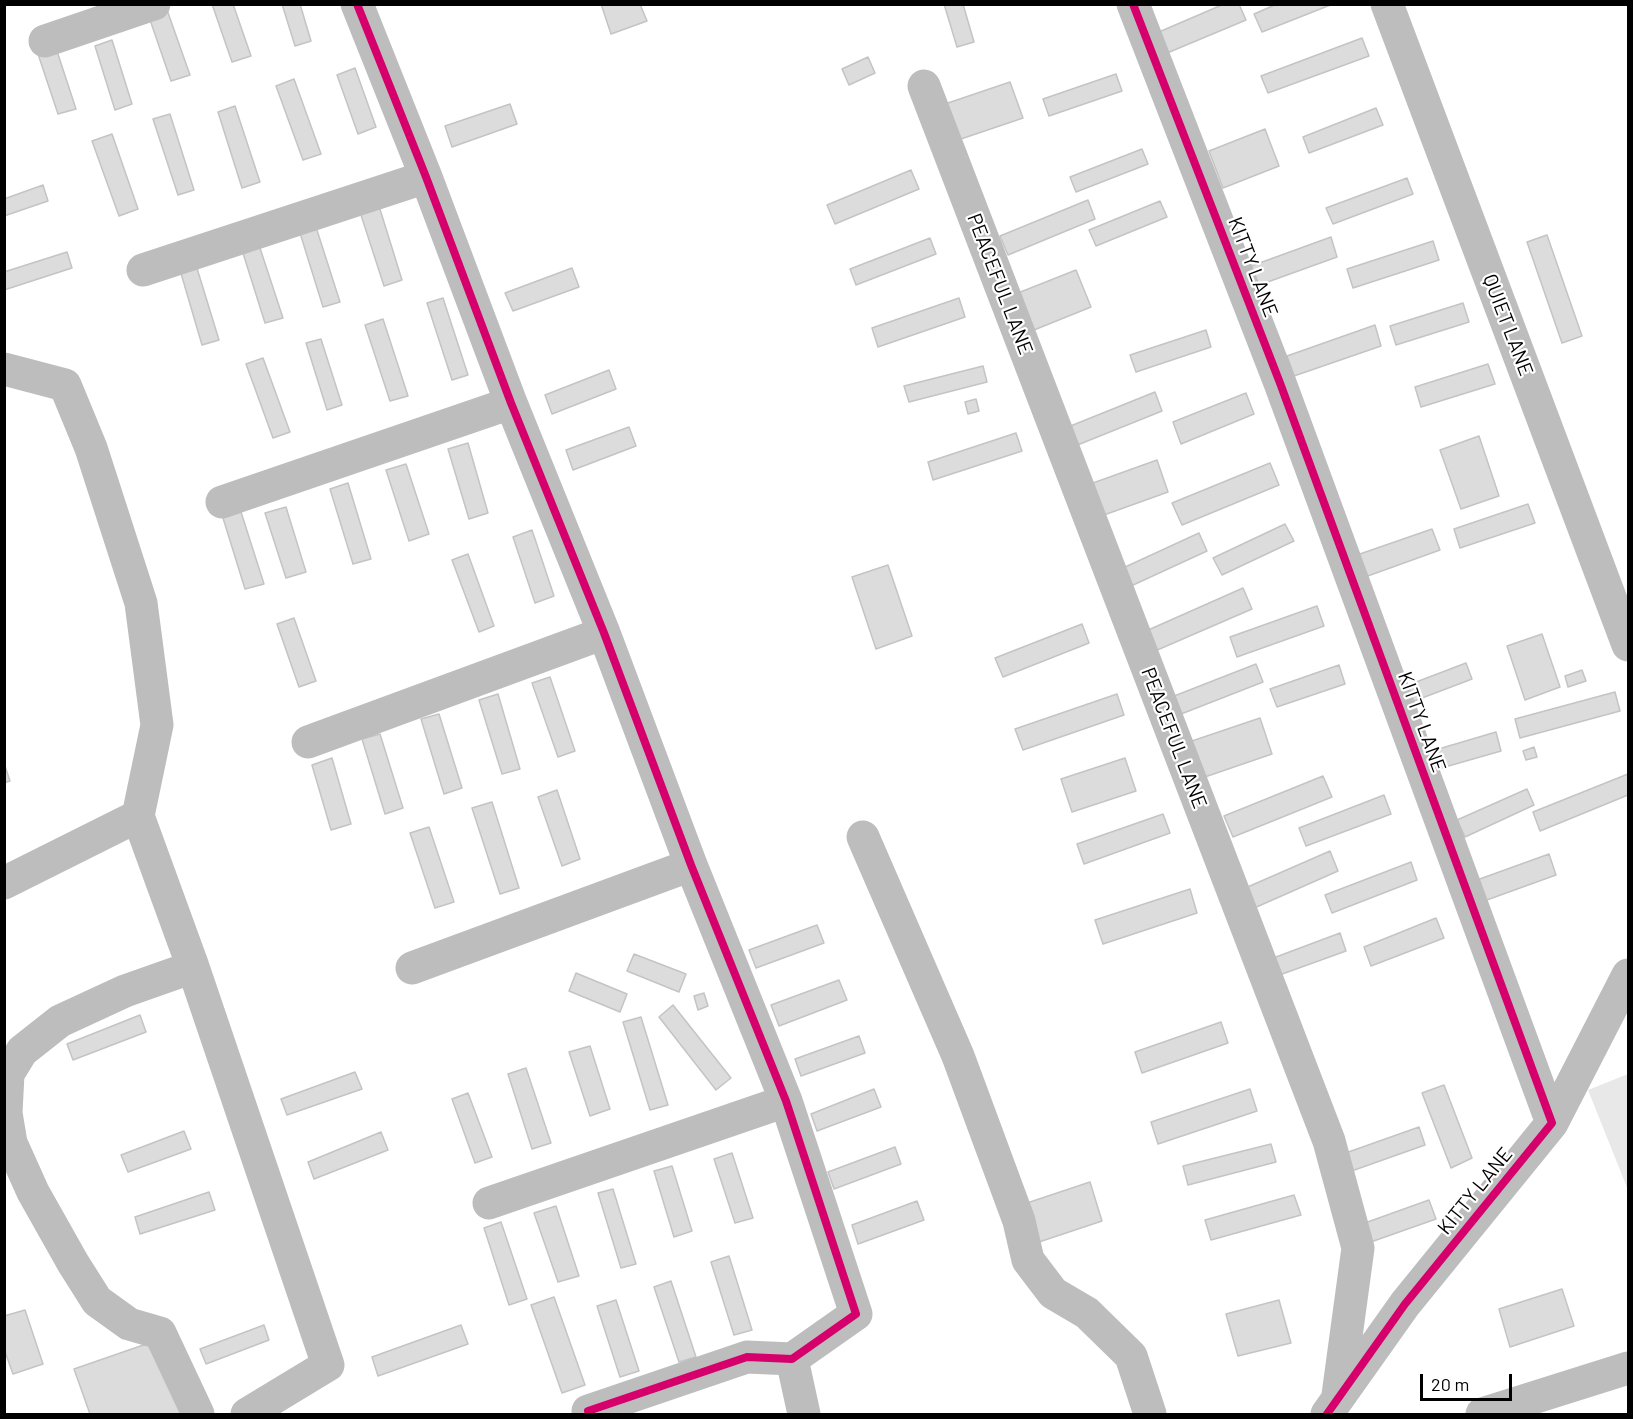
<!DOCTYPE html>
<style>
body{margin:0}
#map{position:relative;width:1633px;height:1419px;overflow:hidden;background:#fff;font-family:Barlow,sans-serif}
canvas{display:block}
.frame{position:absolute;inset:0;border:6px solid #000;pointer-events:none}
.scale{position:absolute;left:1420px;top:1374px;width:92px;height:27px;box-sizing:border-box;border:3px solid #000;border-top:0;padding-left:8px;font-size:18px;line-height:21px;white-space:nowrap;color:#000;-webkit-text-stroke:4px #fff;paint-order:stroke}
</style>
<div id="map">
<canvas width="1633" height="1419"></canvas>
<div class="frame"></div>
<div class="scale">20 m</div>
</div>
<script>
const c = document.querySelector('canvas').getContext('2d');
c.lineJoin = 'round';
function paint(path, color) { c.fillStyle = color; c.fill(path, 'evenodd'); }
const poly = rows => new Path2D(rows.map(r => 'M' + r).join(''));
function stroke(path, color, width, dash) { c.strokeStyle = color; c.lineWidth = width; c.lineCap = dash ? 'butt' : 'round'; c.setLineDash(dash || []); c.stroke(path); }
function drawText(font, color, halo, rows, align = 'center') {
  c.font = font + ' Barlow,sans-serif'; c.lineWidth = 4.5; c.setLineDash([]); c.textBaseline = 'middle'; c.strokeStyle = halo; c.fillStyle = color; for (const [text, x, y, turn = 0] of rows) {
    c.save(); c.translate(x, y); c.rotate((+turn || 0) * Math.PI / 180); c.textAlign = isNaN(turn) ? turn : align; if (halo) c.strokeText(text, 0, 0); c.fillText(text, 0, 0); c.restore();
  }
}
paint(poly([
 [1628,1074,1628,1190,1588,1090]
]), '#e8e8e8');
const building = poly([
 [212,4,233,4,251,56,232,62,212,4],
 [282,4,300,4,311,41,295,46,282,4],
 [601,4,640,4,647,21,611,34,601,4],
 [944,4,963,4,974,42,957,47,944,4],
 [1224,4,1239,4,1246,20,1160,56,1152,35,1224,4],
 [1277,4,1333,4,1262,32,1254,14,1277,4],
 [166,7,190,75,171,81,148,14,166,7],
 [1362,38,1369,56,1268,93,1261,76,1362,38],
 [112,40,132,104,115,110,95,46,112,40],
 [54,42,76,109,58,114,36,48,54,42],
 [868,57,875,73,849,85,842,69,868,57],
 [355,68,376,127,358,134,337,75,355,68],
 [1116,74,1122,91,1049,116,1043,99,1116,74],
 [294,79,321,154,303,160,276,86,294,79],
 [1010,82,1023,118,958,140,945,104,1010,82],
 [510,104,517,124,452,147,445,126,510,104],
 [235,106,260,182,242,188,218,112,235,106],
 [1376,108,1383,125,1309,153,1303,137,1376,108],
 [170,114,194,190,178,195,153,119,170,114],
 [1265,129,1279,166,1223,188,1209,151,1265,129],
 [112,134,138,209,119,216,92,141,112,134],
 [1142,149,1148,164,1076,192,1070,177,1142,149],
 [911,170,919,189,835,224,827,205,911,170],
 [1407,178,1413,194,1333,224,1326,208,1407,178],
 [43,185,48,201,4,216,4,199,43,185],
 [1088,200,1095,219,1008,255,1000,236,1088,200],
 [1160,201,1167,217,1096,246,1089,230,1160,201],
 [379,206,402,280,384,286,360,212,379,206],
 [316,227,340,302,323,307,300,233,316,227],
 [1547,235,1582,336,1562,343,1527,242,1547,235],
 [1331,237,1337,257,1251,288,1243,269,1331,237],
 [930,238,936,254,856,285,850,269,930,238],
 [1433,241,1439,260,1353,288,1347,269,1433,241],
 [259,245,283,318,265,323,242,250,259,245],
 [67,252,72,268,4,290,4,272,67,252],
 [196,265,219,340,202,345,180,270,196,265],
 [572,268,579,287,513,311,505,293,572,268],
 [1076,270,1091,307,1034,330,1018,293,1076,270],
 [443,298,468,375,452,380,427,303,443,298],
 [959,298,965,317,878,347,872,328,959,298],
 [1463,303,1469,322,1396,345,1390,326,1463,303],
 [383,319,408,396,390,401,365,325,383,319],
 [1375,325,1381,346,1294,376,1287,356,1375,325],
 [1206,330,1211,347,1136,372,1130,355,1206,330],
 [321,339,342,405,327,410,306,343,321,339],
 [263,358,290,432,273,438,246,364,263,358],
 [1488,364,1495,384,1421,407,1415,387,1488,364],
 [983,366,987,382,909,402,904,386,983,366],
 [609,370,616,389,552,414,545,395,609,370],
 [1155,392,1162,411,1075,446,1068,427,1155,392],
 [1246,393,1254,414,1181,444,1173,422,1246,393],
 [976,399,979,411,968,414,965,402,976,399],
 [629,427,636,446,573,470,566,450,629,427],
 [1016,433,1022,451,933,480,928,462,1016,433],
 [1479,436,1499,496,1461,509,1440,450,1479,436],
 [468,443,488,513,469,519,448,449,468,443],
 [1157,460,1168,492,1104,515,1093,483,1157,460],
 [1270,463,1279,485,1182,525,1172,503,1270,463],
 [406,464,429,534,409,541,386,470,406,464],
 [348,483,371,559,353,564,330,489,348,483],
 [1528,504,1535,523,1460,548,1454,529,1528,504],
 [286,507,306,572,286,578,265,513,286,507],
 [241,512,264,584,245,589,223,518,241,512],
 [1285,524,1294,541,1222,575,1213,558,1285,524],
 [1432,529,1440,550,1365,577,1357,555,1432,529],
 [532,530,554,596,535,603,513,537,532,530],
 [1199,533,1207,551,1131,586,1123,568,1199,533],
 [468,554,494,626,479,632,452,560,468,554],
 [888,565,912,636,876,649,852,577,888,565],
 [1243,588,1252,609,1155,651,1146,631,1243,588],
 [1317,606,1324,626,1237,657,1230,637,1317,606],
 [294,618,316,681,299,687,277,624,294,618],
 [1082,624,1089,643,1003,677,995,658,1082,624],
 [1542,634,1560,687,1525,700,1507,646,1542,634],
 [1466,663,1472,679,1409,703,1403,687,1466,663],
 [1256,664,1263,682,1176,716,1169,698,1256,664],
 [1339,665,1345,684,1277,707,1270,689,1339,665],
 [1582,670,1586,681,1568,687,1565,676,1582,670],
 [550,677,575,751,558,757,532,683,550,677],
 [1615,692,1620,711,1520,738,1515,719,1615,692],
 [498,694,520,769,502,774,479,700,498,694],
 [1117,694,1124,715,1023,750,1015,729,1117,694],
 [439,714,462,788,444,794,421,719,439,714],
 [1260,718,1272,754,1199,779,1186,743,1260,718],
 [1496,732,1501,751,1431,771,1425,753,1496,732],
 [380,734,403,808,385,814,362,739,380,734],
 [1534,747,1537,757,1526,760,1523,751,1534,747],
 [332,758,351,824,331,830,312,765,332,758],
 [1125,758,1136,791,1072,812,1061,779,1125,758],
 [4,763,10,781,4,783,4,763],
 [1628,774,1628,795,1540,831,1533,812,1628,774],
 [1323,776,1332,797,1233,837,1224,816,1323,776],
 [1527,789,1534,805,1465,837,1457,820,1527,789],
 [557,790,580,859,562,866,538,797,557,790],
 [1384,795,1391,814,1306,846,1299,828,1384,795],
 [492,802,519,888,500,894,472,808,492,802],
 [1163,814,1170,833,1084,864,1077,844,1163,814],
 [429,827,454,902,435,908,410,833,429,827],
 [1330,851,1338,871,1252,909,1243,889,1330,851],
 [1549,854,1556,875,1484,901,1477,880,1549,854],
 [1411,862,1417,880,1332,913,1325,895,1411,862],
 [1190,889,1197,913,1103,944,1095,920,1190,889],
 [1436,918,1444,938,1371,966,1364,947,1436,918],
 [817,925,824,943,756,968,749,950,817,925],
 [1340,933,1346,951,1274,977,1268,960,1340,933],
 [634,954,686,974,679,992,627,971,634,954],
 [576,973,627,994,620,1012,569,991,576,973],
 [839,980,847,1000,779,1026,771,1005,839,980],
 [704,993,708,1006,698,1010,694,996,704,993],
 [673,1005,731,1078,716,1090,659,1017,673,1005],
 [140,1015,146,1032,73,1060,67,1044,140,1015],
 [641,1017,668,1105,650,1110,623,1022,641,1017],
 [1221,1022,1228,1043,1142,1073,1135,1052,1221,1022],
 [859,1036,865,1053,801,1076,795,1059,859,1036],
 [590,1046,610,1109,590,1116,569,1052,590,1046],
 [526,1068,551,1143,532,1149,508,1074,526,1068],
 [355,1072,362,1089,287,1115,281,1099,355,1072],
 [1444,1085,1472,1158,1451,1168,1422,1093,1444,1085],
 [874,1089,881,1107,817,1131,811,1114,874,1089],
 [1250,1089,1257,1111,1158,1144,1151,1122,1250,1089],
 [468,1093,492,1157,475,1163,452,1099,468,1093],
 [1419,1127,1425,1145,1346,1173,1340,1155,1419,1127],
 [184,1131,191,1149,128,1172,121,1155,184,1131],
 [381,1132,388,1150,314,1179,308,1162,381,1132],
 [1271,1144,1276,1162,1188,1185,1183,1166,1271,1144],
 [895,1147,901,1164,834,1189,828,1172,895,1147],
 [732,1153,753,1218,735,1223,714,1159,732,1153],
 [672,1166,692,1231,674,1237,654,1171,672,1166],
 [1090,1182,1102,1221,1036,1243,1024,1204,1090,1182],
 [613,1189,636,1264,621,1268,598,1193,613,1189],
 [209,1192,215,1210,140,1234,135,1217,209,1192],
 [1294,1195,1301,1215,1211,1240,1205,1220,1294,1195],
 [1429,1200,1436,1219,1368,1243,1362,1224,1429,1200],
 [917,1201,924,1220,858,1244,852,1225,917,1201],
 [556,1206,579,1276,558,1282,534,1213,556,1206],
 [501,1222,527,1299,509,1305,484,1228,501,1222],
 [729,1256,752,1330,734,1335,711,1262,729,1256],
 [671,1281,696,1357,679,1362,654,1287,671,1281],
 [1562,1289,1574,1326,1510,1347,1499,1309,1562,1289],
 [554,1297,585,1385,562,1393,531,1305,554,1297],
 [616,1300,639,1371,620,1377,597,1306,616,1300],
 [1279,1300,1291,1343,1238,1356,1226,1314,1279,1300],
 [25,1310,43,1364,13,1374,4,1349,4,1316,25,1310],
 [264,1325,269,1340,206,1364,200,1349,264,1325],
 [461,1325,468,1344,378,1376,372,1357,461,1325],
 [155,1341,181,1414,90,1414,74,1369,155,1341]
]);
paint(building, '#dcdcdc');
stroke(building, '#c4c4c4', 1.5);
stroke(poly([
 [357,4,426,177,511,403,604,633,691,865,786,1101,856,1314,792,1359,747,1357,588,1411],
 [1133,4,1280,383,1552,1123,1405,1304,1327,1414],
 [1387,4,1628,645],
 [45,41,154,4],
 [924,86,1329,1141,1358,1248,1338,1395],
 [143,270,426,177],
 [4,369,65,385,91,448,141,603,157,725,138,816,193,967,328,1365,247,1414],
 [222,502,511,403],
 [308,742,604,633],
 [863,837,958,1056,1019,1221,1028,1260,1053,1293,1087,1313,1131,1356,1150,1414],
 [4,883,138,816],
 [193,967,125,991,60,1021,22,1051,8,1074,6,1113,11,1143,33,1192,73,1263,97,1301,129,1324,160,1333,198,1414],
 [412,968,691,865],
 [1552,1123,1628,975],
 [489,1203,786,1101],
 [792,1359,804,1414],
 [1482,1414,1628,1368]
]), '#bdbdbd', 33);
stroke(poly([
 [357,4,426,177,511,403,604,633,691,865,786,1101,856,1314,792,1359,747,1357,588,1411],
 [1133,4,1280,383,1552,1123,1405,1304,1327,1414]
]), '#d6006c', 8);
drawText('20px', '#000', '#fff', [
 ["KITTY LANE",1253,267,69],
 ["PEACEFUL LANE",1000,284,69],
 ["QUIET LANE",1508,325,69],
 ["KITTY LANE",1422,722,70],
 ["PEACEFUL LANE",1174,738,69],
 ["KITTY LANE",1475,1191,-51]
]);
</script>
